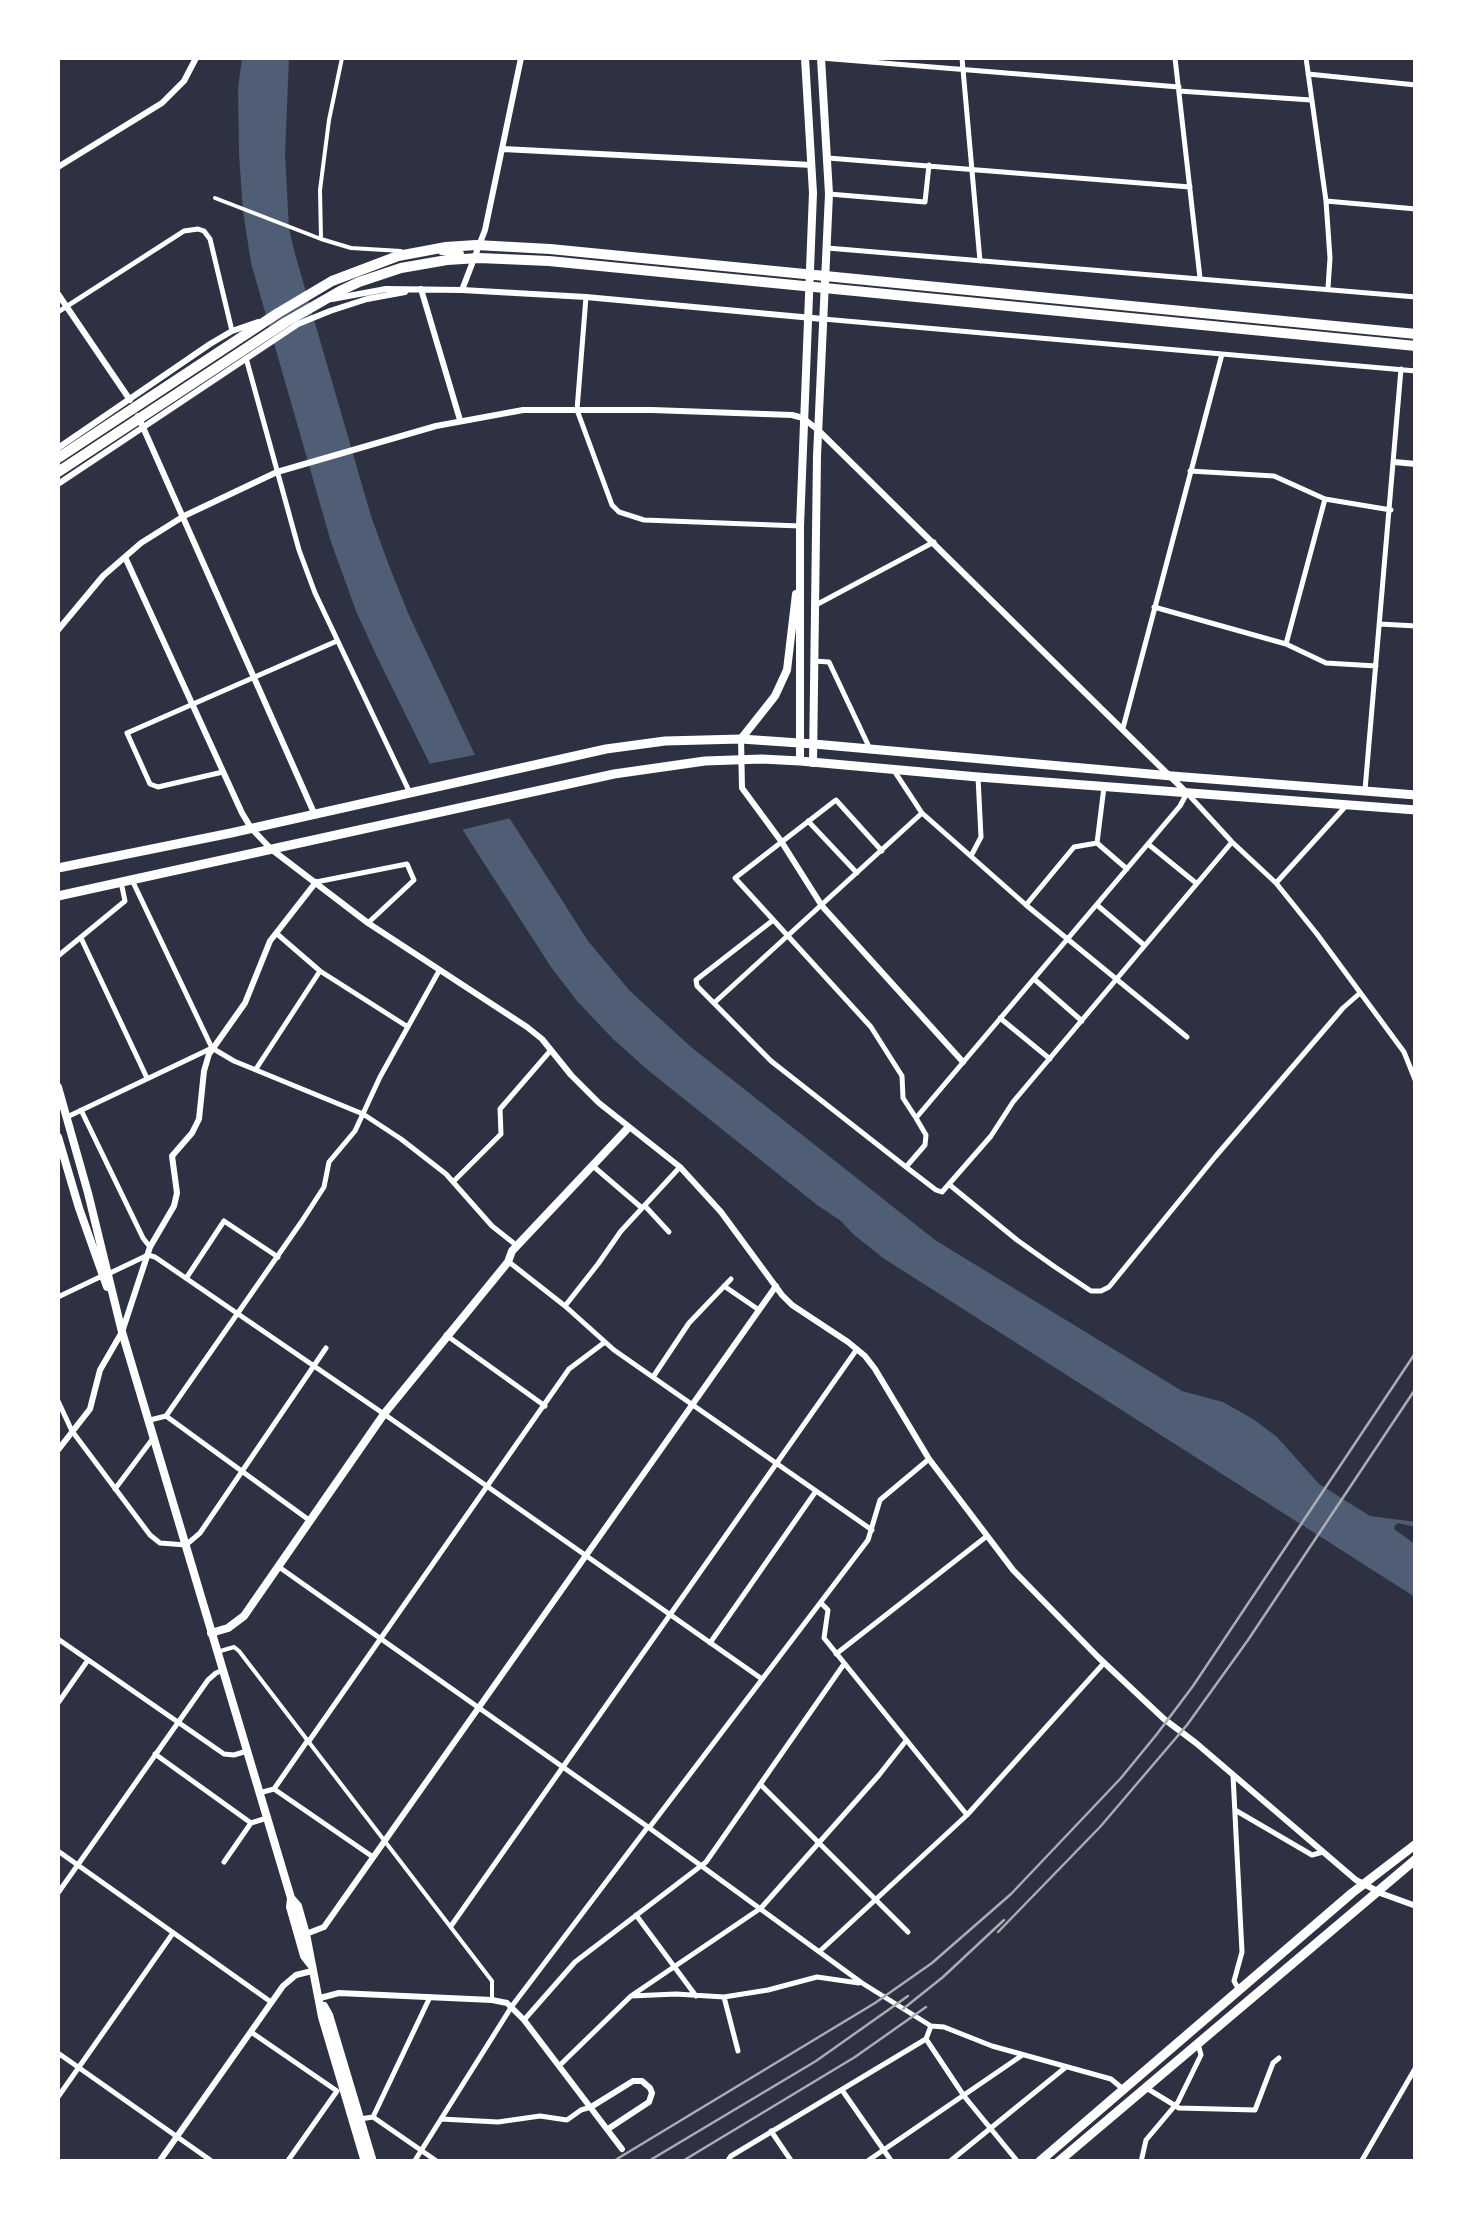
<!DOCTYPE html>
<style>
body{margin:0}
#map{position:relative;width:1473px;height:2219px;overflow:hidden;background:#2d3142;font-family:Lato,sans-serif}
canvas{display:block}
.frame{position:absolute;inset:0;border:60px solid #fff;pointer-events:none}
</style>
<div id="map">
<canvas width="1473" height="2219"></canvas>
<div class="frame"></div>
</div>
<script>
const c = document.querySelector('canvas').getContext('2d');
c.lineJoin = 'round';
function paint(path, color) { c.fillStyle = color; c.fill(path, 'evenodd'); }
const poly = rows => new Path2D(rows.map(r => 'M' + r).join(''));
function stroke(path, color, width, dash) { c.strokeStyle = color; c.lineWidth = width; c.lineCap = dash ? 'butt' : 'round'; c.setLineDash(dash || []); c.stroke(path); }
paint(poly([
 [242,58,289,58,285,154,289,229,295,254,371,516,388,563,408,613,474,753,510,819,588,941,630,991,691,1047,935,1240,1182,1391,1223,1402,1253,1419,1277,1437,1319,1484,1370,1516,1415,1522,1415,1527,1398,1523,1395,1525,1394,1529,1415,1544,1415,1597,883,1258,853,1234,841,1221,817,1205,649,1071,613,1039,577,1001,551,967,462,829,378,659,356,611,331,542,251,263,243,211,239,154,238,88]
]), '#4f5d75');
paint(poly([
 [480,754,515,817,457,831,423,765]
]), '#2d3142');
stroke(poly([
 [215,198,321,239,351,248,401,251],
 [321,239,320,190,329,120,342,58],
 [441,253,462,253],
 [217,1652,234,1647,239,1651,492,1981,492,2000]
]), '#fff', 4);
stroke(poly([
 [821,58,1179,87],
 [962,58,980,261],
 [1175,58,1200,278],
 [1306,58,1326,201,1330,258,1328,288],
 [1308,74,1416,85],
 [1179,91,1311,100],
 [828,158,1190,187],
 [829,194,925,202,929,165],
 [1326,201,1416,209],
 [827,248,1416,297],
 [586,297,577,410,612,505,619,512,644,520,800,526],
 [58,312,184,231,198,229,204,231,210,239,232,331],
 [823,319,1416,371],
 [246,358,299,550,315,593,410,793],
 [1190,471,1274,476,1325,499,1391,510],
 [814,606,934,542],
 [1154,607,1286,644,1326,663,1376,666],
 [1380,624,1416,626],
 [1286,644,1325,499],
 [814,661,829,662,870,749],
 [1123,728,1222,354],
 [223,772,158,787,150,784,127,733,337,641],
 [895,772,922,813,1026,905,1187,1037],
 [1104,787,1097,843,1127,869],
 [1365,790,1401,369],
 [808,821,857,873],
 [1148,844,1196,883],
 [882,851,836,800,735,878,871,1027,902,1076,903,1098,916,1118],
 [971,856,981,837,978,777],
 [316,882,407,864,414,880,368,923],
 [1276,883,1345,807],
 [1026,905,1074,847,1097,843],
 [1097,905,1144,945],
 [772,921,696,980,697,986,771,1061,906,1167,936,1190,942,1192,991,1136,1013,1102,1232,842],
 [276,933,320,971,408,1027],
 [81,938,147,1078],
 [58,956,125,901,121,882],
 [1034,979,1082,1021],
 [714,1003,922,813],
 [1000,1018,1050,1059],
 [212,1048,234,1061,363,1114,401,1139,446,1174,492,1226,516,1245],
 [256,1069,320,971],
 [81,1110,143,1238,150,1247],
 [67,1117,212,1048,132,880],
 [593,1166,642,1208],
 [906,1167,925,1145,926,1135,916,1118,1180,806,1187,793,1232,842,1276,883,1317,934,1404,1052,1416,1082],
 [453,1182,501,1134,500,1109,551,1050],
 [951,1186,1017,1240,1055,1267,1091,1291,1101,1291,1109,1287,1215,1157,1343,1008,1360,993],
 [645,1206,669,1232],
 [509,1262,565,1306,614,1350,872,1530],
 [108,1274,148,1255,155,1257,384,1414,762,1679],
 [187,1277,224,1221,278,1257],
 [724,1286,759,1310],
 [58,1297,102,1276],
 [565,1306,598,1264,621,1231,680,1167],
 [446,1335,545,1406],
 [653,1377,689,1323,731,1279],
 [58,1401,72,1431,150,1535,160,1543,186,1545,200,1533,326,1348],
 [166,1416,309,1520],
 [150,1420,166,1416,302,1221,324,1187,329,1162,355,1131,380,1077,439,971],
 [115,1489,154,1437],
 [279,1567,648,1827,862,1983,931,2026,944,2027,992,2046,1111,2079,1123,2089],
 [821,1603,828,1610,824,1638,967,1815,1104,1663],
 [58,1639,224,1754,234,1755,247,1751],
 [710,1643,816,1491],
 [836,1654,987,1536],
 [58,1703,88,1660],
 [309,1741,569,1369,605,1342],
 [155,1754,251,1823,267,1818],
 [1233,1775,1242,1952,1234,1981,1239,1990],
 [760,1784,908,1932],
 [274,1789,373,1857],
 [259,1793,274,1789,308,1740],
 [1235,1810,1312,1855,1323,1852],
 [649,1828,868,1540,880,1500,929,1459],
 [58,1851,271,2002],
 [224,1862,251,1823],
 [58,1893,208,1680,216,1673,223,1670],
 [636,1915,696,1996],
 [451,1926,857,1349],
 [820,1951,967,1815],
 [631,1996,761,1908,879,1775,905,1742],
 [724,1997,738,2051],
 [524,2020,575,1962,706,1862,844,1664],
 [251,2032,337,2091],
 [926,2039,964,2096,1018,2162],
 [58,2053,213,2162],
 [559,2066,631,1996,676,1994,724,1997,768,1990,817,1977,859,1983],
 [1148,2089,1179,2108,1255,2110,1273,2063,1279,2058],
 [842,2090,892,2162],
 [58,2097,173,1933],
 [373,2117,438,2162],
 [360,2119,373,2117,430,1997],
 [441,2119,498,2122,540,2116,567,2120,581,2110,591,2107],
 [771,2131,792,2162],
 [287,2162,337,2091],
 [414,2162,512,2006,647,1828],
 [727,2162,731,2156,926,2039,931,2026],
 [866,2162,1021,2056],
 [949,2162,1066,2067],
 [1141,2162,1146,2140,1178,2102,1201,2055,1198,2044],
 [1361,2162,1416,2067]
]), '#fff', 5);
stroke(poly([
 [503,149,812,165],
 [58,167,162,103,184,81,196,58],
 [421,289,460,420],
 [462,290,485,230,521,58],
 [58,294,130,400],
 [332,299,386,289,462,290,586,297,823,319],
 [138,416,314,813],
 [58,448,210,344,232,331,258,322],
 [1394,462,1416,464],
 [58,484,298,324,330,311,367,299,405,292],
 [125,557,242,813,251,828,271,849,368,923,527,1027,542,1039,571,1075,599,1103,680,1167,721,1212,782,1295,792,1305,848,1342,865,1356,875,1369,929,1459,1013,1570,1098,1657,1164,1719,1196,1743,1356,1880,1383,1894,1416,1906],
 [58,630,103,576,141,543,184,516,277,472,436,426,523,410,652,410,792,415,803,418,818,430,1187,793],
 [741,739,742,788,781,841,822,906,963,1062],
 [58,1450,90,1409,100,1370,122,1332,150,1247,174,1206,177,1193,172,1156,192,1133,199,1119,204,1071,209,1054,245,1003,270,941,316,882],
 [306,1934,324,1927,776,1286],
 [320,1998,339,1993,492,2000,507,2003,524,2020,622,2149],
 [591,2107,633,2081,642,2081,650,2088,652,2093,649,2102,608,2129],
 [159,2162,283,1986,296,1975,312,1971]
]), '#fff', 6);
stroke(poly([
 [741,739,775,696,787,670,796,594],
 [800,761,800,526,813,193,805,58],
 [813,763,817,456,829,194,821,58],
 [58,1087,88,1193,122,1332,291,1898,298,1906,306,1934,322,2017,365,2162],
 [58,1137,79,1208,107,1287],
 [211,1633,228,1628,244,1616,384,1414,508,1262,512,1251,628,1128],
 [291,1899,290,1907,304,1956,311,1965],
 [324,2006,329,2015,373,2162]
]), '#fff', 8);
stroke(poly([
 [1039,2162,1352,1893,1416,1844],
 [1058,2162,1416,1859]
]), '#fff', 9);
stroke(poly([
 [58,868,231,833,606,749,665,741,741,739,814,744,1172,776,1416,795],
 [58,896,614,774,705,761,762,759,800,761,978,777,1416,810]
]), '#fff', 9);
stroke(poly([
 [58,458,278,313,332,281,398,256,446,247,476,245,550,249,1416,334],
 [58,472,286,322,340,291,359,282,401,268,447,260,479,258,549,261,1416,346]
]), '#fff', 10);
stroke(poly([
 [998,1932,1100,1827,1187,1725,1248,1640,1416,1388],
 [903,2009,943,1977,1004,1920],
 [612,2162,875,2003,932,1963,1011,1894,1121,1778,1157,1734,1193,1686,1416,1352],
 [647,2162,816,2061,908,1996],
 [681,2162,855,2057,926,2007]
]), '#abadb3', 2.5);
</script>
